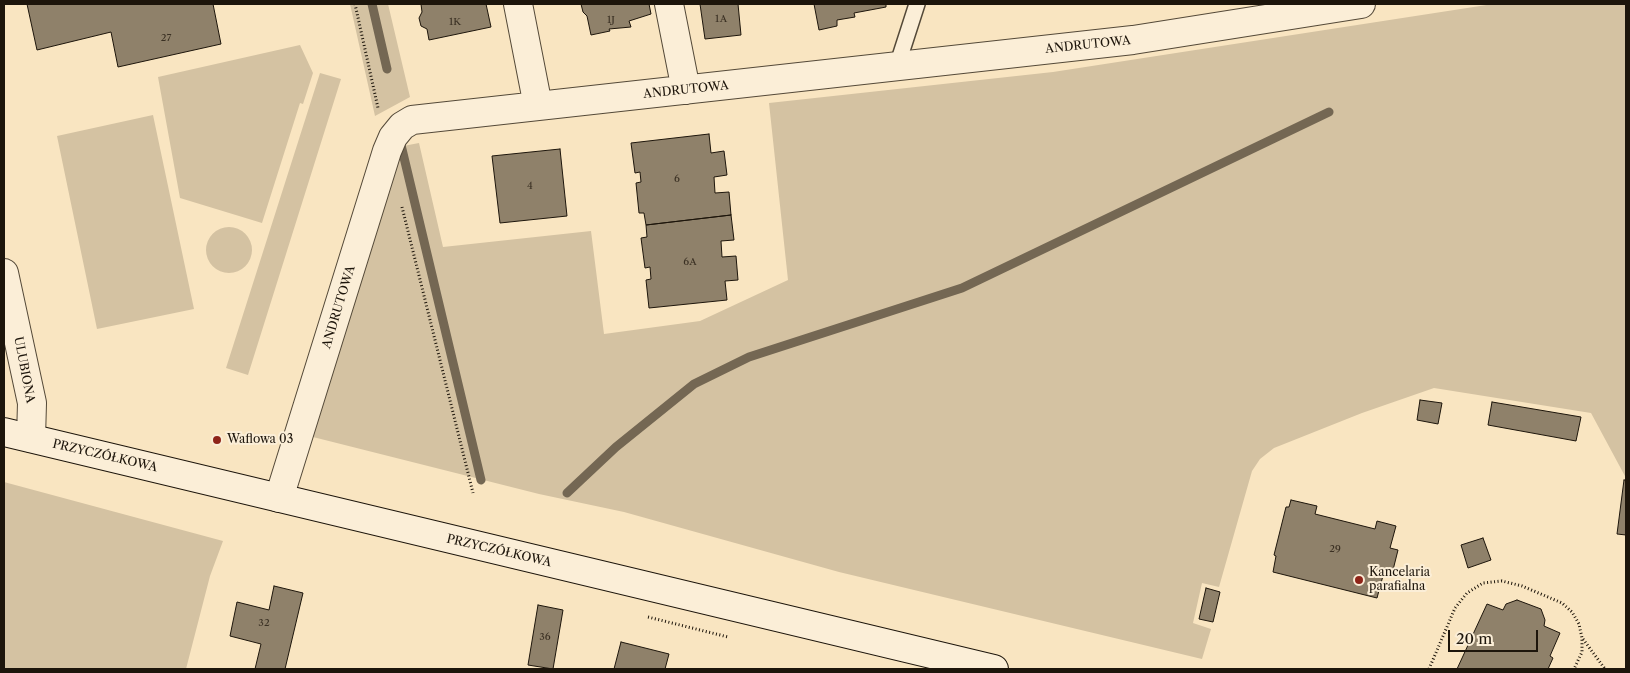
<!DOCTYPE html>
<meta charset="utf-8">
<style>
body{margin:0}
#map{position:relative;width:1630px;height:673px;overflow:hidden;background:#f9e5c1;font-family:"Libre Caslon Text",serif}
canvas{display:block}
.frame{position:absolute;inset:0;border:5px solid #1d150b;pointer-events:none}
.scale{position:absolute;left:1448px;top:630px;width:90px;height:22px;box-sizing:border-box;border:2px solid #1d150b;border-top:0;padding-left:6px;font-size:15px;line-height:18px;white-space:nowrap;color:#1d150b;-webkit-text-stroke:4px #fbeed7;paint-order:stroke}
</style>
<div id="map">
<canvas width="1630" height="673"></canvas>
<div class="frame"></div>
<div class="scale">20 m</div>
</div>
<script>
const c = document.querySelector('canvas').getContext('2d');
c.lineJoin = 'round';
function paint(path, color) { c.fillStyle = color; c.fill(path, 'evenodd'); }
const poly = rows => new Path2D(rows.map(r => 'M' + r).join(''));
function stroke(path, color, width, dash) { c.strokeStyle = color; c.lineWidth = width; c.lineCap = dash ? 'butt' : 'round'; c.setLineDash(dash || []); c.stroke(path); }
function drawText(font, color, halo, rows, align = 'center') {
  c.font = font + ' "Libre Caslon Text",serif'; c.lineWidth = 4; c.setLineDash([]); c.textBaseline = 'middle'; c.strokeStyle = halo; c.fillStyle = color; for (const [text, x, y, turn = 0] of rows) {
    c.save(); c.translate(x, y); c.rotate((+turn || 0) * Math.PI / 180); c.textAlign = isNaN(turn) ? turn : align; if (halo) c.strokeText(text, 0, 0); c.fillText(text, 0, 0); c.restore();
  }
}
paint(poly([
 [350,4,388,4,410,97,375,116],
 [1493,4,1626,4,1626,478,1591,413,1434,388,1362,413,1274,448,1260,459,1252,471,1219,587,1202,583,1193,623,1211,629,1202,659,839,572,624,512,539,494,309,436,398,147,419,143,443,247,591,231,604,334,700,321,788,280,769,103,1053,72],
 [300,45,313,73,303,104,300,103,262,223,180,198,158,77],
 [320,73,341,79,248,375,226,368],
 [153,115,194,309,97,329,57,136],
 '206 250a23 23 0 1 1 46 0a23 23 0 1 1-46 0Z',
 [4,482,223,541,210,576,186,669,4,669]
]), '#d4c2a2');
stroke(poly([
 [372,4,387,69],
 [401,145,481,480],
 [567,493,616,447,694,384,749,357,962,288,1329,112]
]), '#746753', 9);
const building = poly([
 [27,4,213,4,221,44,118,67,111,32,37,50,27,4],
 [421,4,486,4,491,27,429,40,427,29,421,26,419,18,422,12,421,4],
 [581,4,649,4,651,14,629,21,631,27,609,29,610,31,591,35,587,16,583,12,581,4],
 [700,4,738,4,741,35,705,39,700,4],
 [814,4,886,4,886,7,854,13,855,17,837,20,837,26,819,30,814,4],
 [709,134,711,153,724,151,727,175,714,177,715,193,729,192,731,215,646,225,644,213,639,213,636,183,641,182,640,172,635,173,631,143,709,134],
 [560,149,567,216,500,223,492,156,560,149],
 [731,215,734,240,721,241,722,257,736,256,738,280,725,281,727,300,649,308,646,280,651,279,650,267,645,268,641,238,647,237,646,225,731,215],
 [1420,400,1442,403,1438,424,1417,420,1420,400],
 [1492,402,1581,417,1576,441,1488,425,1492,402],
 [1624,480,1626,480,1626,535,1617,534,1624,480],
 [1291,500,1317,506,1315,514,1375,529,1377,521,1396,526,1390,548,1398,550,1392,574,1384,572,1377,598,1273,572,1276,556,1274,555,1286,507,1289,507,1291,500],
 [1483,538,1491,560,1468,568,1461,545,1483,538],
 [274,586,303,593,285,669,255,669,261,644,230,636,237,602,269,610,274,586],
 [1206,588,1220,592,1213,622,1199,619,1206,588],
 [1517,600,1541,609,1545,620,1544,626,1560,633,1550,656,1553,658,1548,669,1457,669,1487,604,1503,610,1506,604,1517,600],
 [538,605,563,610,553,669,528,665,538,605],
 [621,642,669,654,665,669,614,669,621,642]
]);
paint(building, '#8f816a');
stroke(building, '#1d150b', 1);
const lane = poly([
 [897,66,917,4]
]);
const street = poly([
 [518,4,538,106],
 [669,4,686,90],
 [4,273,32,403,31,438],
 [279,498,387,151,393,137,402,126,412,120,1133,40,1361,4]
]);
const secondary = poly([
 [4,432,994,669]
]);
stroke(lane, '#544938', 18);
stroke(street, '#544938', 30);
stroke(secondary, '#1d150b', 30);
stroke(poly([
 [355,4,378,108],
 [402,207,473,493],
 [648,617,728,637],
 [1583,639,1605,669],
 [1429,669,1455,608,1467,593,1483,583,1502,581,1522,586,1562,603,1572,612,1579,624,1582,638,1582,652,1574,669]
]), '#1d150b', 3, [1, 2.5]);
stroke(lane, '#fbeed7', 15);
stroke(street, '#fbeed7', 28);
stroke(secondary, '#fbeed7', 28);
for (const [x, y, r, color] of [
 [217,440,5,"#8f2418"],
 [1359,580,5,"#8f2418"]
]) { const dot = new Path2D(); dot.arc(x, y, r, 0, 2 * Math.PI); c.fillStyle = color; c.fill(dot); stroke(dot, '#fbeed7', 2); }
drawText('10px', '#3a3023', null, [
 ["1A",721,19],
 ["1J",611,20],
 ["1K",455,22],
 ["27",166,38],
 ["6",677,179],
 ["4",530,186],
 ["6A",690,262],
 ["29",1335,549],
 ["32",264,623],
 ["36",545,637]
]);
drawText('12px', '#1d150b', '#fbeed7', [
 ["ANDRUTOWA",1088,45,-6],
 ["ANDRUTOWA",686,90,-6],
 ["ANDRUTOWA",339,307,-73],
 ["ULUBIONA",24,370,79],
 ["PRZYCZÓŁKOWA",105,456,13],
 ["PRZYCZÓŁKOWA",499,551,13]
]);
drawText('12px', '#1d150b', '#fbeed7', [
 ["Waflowa 03",227,440],
 ["Kancelaria",1369,573],
 ["parafialna",1369,587]
], 'left');
</script>
